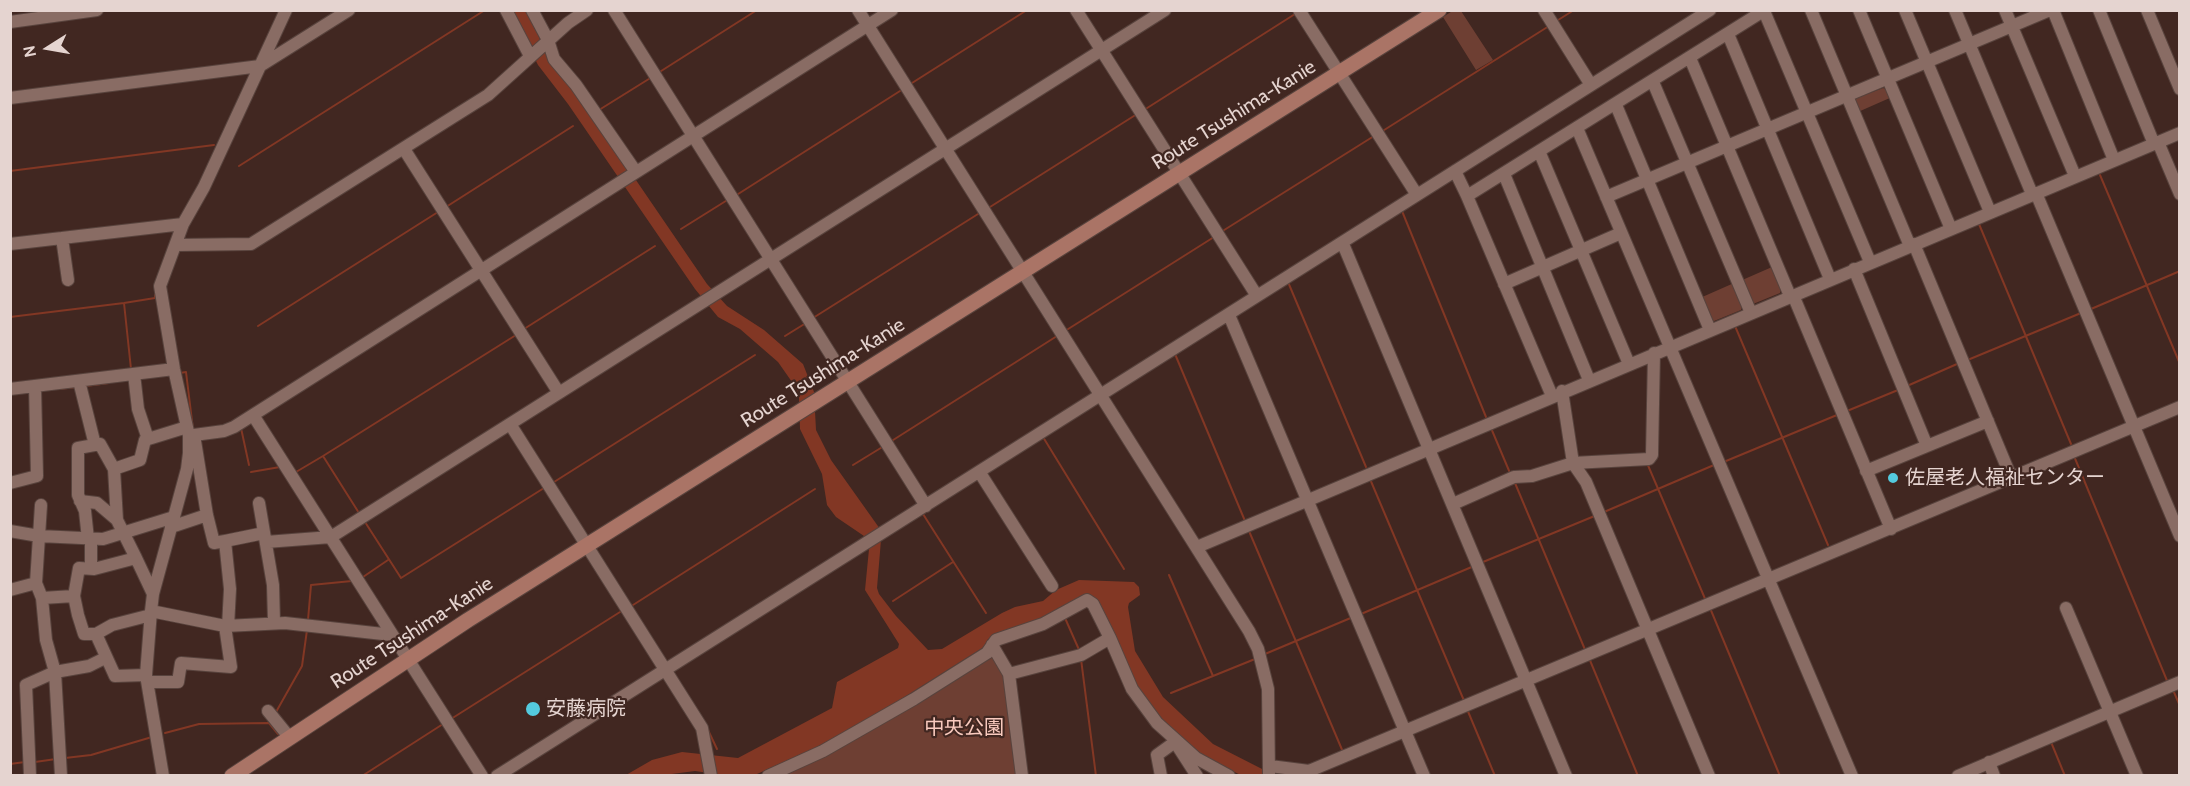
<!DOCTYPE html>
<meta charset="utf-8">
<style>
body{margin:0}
#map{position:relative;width:2190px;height:786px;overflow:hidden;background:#412721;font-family:Cabin,sans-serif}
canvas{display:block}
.frame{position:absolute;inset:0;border:12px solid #e5d4d0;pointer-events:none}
.north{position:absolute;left:18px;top:18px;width:60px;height:60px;-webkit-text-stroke:4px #412721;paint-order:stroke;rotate:259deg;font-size:16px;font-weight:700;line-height:24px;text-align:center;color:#e5d4d0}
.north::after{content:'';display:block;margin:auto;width:21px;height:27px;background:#e5d4d0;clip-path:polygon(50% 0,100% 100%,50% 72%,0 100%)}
</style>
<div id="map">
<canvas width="2190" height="786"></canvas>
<div class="frame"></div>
<div class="north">N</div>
</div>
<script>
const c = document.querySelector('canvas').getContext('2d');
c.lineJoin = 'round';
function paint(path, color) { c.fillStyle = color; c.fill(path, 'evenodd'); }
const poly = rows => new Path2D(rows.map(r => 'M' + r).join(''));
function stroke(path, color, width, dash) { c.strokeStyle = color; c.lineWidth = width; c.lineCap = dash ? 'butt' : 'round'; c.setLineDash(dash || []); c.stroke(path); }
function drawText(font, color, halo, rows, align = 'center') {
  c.font = font + ' Cabin,"Noto Sans JP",sans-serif'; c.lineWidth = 4.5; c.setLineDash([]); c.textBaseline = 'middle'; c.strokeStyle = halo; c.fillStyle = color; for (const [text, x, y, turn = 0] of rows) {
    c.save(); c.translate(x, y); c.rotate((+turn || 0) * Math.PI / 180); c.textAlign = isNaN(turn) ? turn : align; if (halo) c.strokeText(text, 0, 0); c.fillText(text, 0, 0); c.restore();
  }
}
paint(poly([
 [1454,10,1461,11,1493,60,1476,70,1443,17],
 [1883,88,1889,90,1892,97,1858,112,1854,99],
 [1772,267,1781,288,1780,293,1753,304,1740,281],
 [1734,283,1743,303,1741,310,1714,321,1708,319,1700,298],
 [991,653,1006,675,1019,775,775,776]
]), '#6e3f33');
paint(poly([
 [511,11,526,11,550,59,571,85,707,284,727,306,764,330,803,364,814,392,816,430,831,460,880,529,881,540,877,588,879,594,896,616,928,650,942,649,1002,613,1015,607,1043,601,1056,590,1079,580,1134,582,1139,587,1140,595,1129,603,1128,607,1135,651,1163,697,1213,744,1264,770,1298,775,1241,775,1203,758,1187,746,1152,709,1129,673,1095,599,1089,595,1050,616,988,639,984,647,865,722,811,750,757,774,730,776,695,771,664,775,626,775,652,760,682,752,738,758,832,708,837,682,898,648,899,644,865,590,869,549,864,536,836,517,827,505,822,474,800,429,799,398,792,382,778,362,740,329,718,317,695,289,568,104,538,65]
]), '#823724');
stroke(poly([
 [125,11,129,10],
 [1555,22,1574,10],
 [658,73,757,10],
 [912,83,1027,10],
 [599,110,652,77],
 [1144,110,1295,14],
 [1381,132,1549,26],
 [239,166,485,10],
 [10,171,214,145],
 [2100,175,2180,364],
 [735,196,900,91],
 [446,207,573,126],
 [990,207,1137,114],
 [1402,211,1486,417],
 [1979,224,2071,444],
 [681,229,729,199],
 [1221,232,1374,136],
 [1288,282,1366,467],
 [124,303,131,369],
 [2091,309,2180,271],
 [10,317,124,303,155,298,155,295],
 [813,318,978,214],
 [258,326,438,212],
 [1735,326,1828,545],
 [524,329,655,246],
 [1065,331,1214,237],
 [785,336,806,323],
 [1175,354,1245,521],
 [1970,359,2081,313],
 [180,373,186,372,193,429],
 [86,386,109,383],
 [1907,386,1957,364],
 [59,389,77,387],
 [1847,411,1898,390],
 [241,428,249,465],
 [1491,428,1510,473],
 [1043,437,1124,569],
 [890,442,1057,336],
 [323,456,516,335],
 [2074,456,2168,683],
 [1726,461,1837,415],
 [1647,463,1706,601],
 [853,465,884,446],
 [251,472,280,467],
 [296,472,323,456,359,513],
 [1370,479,1465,703],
 [554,482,755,355],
 [1515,483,1586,652],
 [1604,512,1714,465],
 [923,514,986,613],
 [365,522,401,578,544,488],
 [1249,531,1343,752],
 [1483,562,1597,515],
 [1169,575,1213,676],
 [363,577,388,560],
 [893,601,953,562],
 [633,605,815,489],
 [1710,608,1780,776],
 [1361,614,1474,566],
 [1065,618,1080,652],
 [308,620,311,585,352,581],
 [1265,654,1353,617],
 [1589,658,1638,776],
 [1081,659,1096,776],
 [2173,690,2180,706],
 [1171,693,1255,659],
 [1467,709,1495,776],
 [276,712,302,666,307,630],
 [451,719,620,612],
 [269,723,278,734],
 [708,730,717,749],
 [165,733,199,724,269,723],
 [2051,742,2065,776],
 [65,758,91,755,152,737],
 [35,762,56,759],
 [10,764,25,762],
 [362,776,443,724]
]), '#823724', 2);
const minor = poly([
 [506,10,530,56],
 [532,10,548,40,554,59,576,85,636,172],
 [614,10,926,506],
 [858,10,1249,631,1258,649,1268,689,1269,776],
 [1076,10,1257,296],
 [1299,10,1417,195],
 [1544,10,1591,85],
 [1811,10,1910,246],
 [1859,10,1951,229],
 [1905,10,1990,212],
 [1955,10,2032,194],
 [2005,10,2075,176],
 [2053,10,2114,160],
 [2099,10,2154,144],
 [2147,10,2180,89],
 [1764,11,1870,262],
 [10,22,97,10],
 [1728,34,1830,279],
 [1690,58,1790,296],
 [1653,82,1751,313],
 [10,98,260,66,349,10],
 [1616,105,1710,330],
 [1577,128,1852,776],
 [2158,142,2180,194],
 [404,149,559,393],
 [1539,151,1629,364],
 [1455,171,1467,196],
 [1504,174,1589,380],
 [2036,193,2180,536],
 [1606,197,2050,10],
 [62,238,68,280],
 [10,244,183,224],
 [1343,244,1566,776],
 [1914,244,2011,477],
 [176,245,251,244,488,95,568,23,587,10],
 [1854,269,1927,446],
 [1504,284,1621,233],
 [1793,295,1891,529],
 [1229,315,1424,776],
 [134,374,138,409,148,439],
 [79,381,95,445],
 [10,389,174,369],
 [1562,391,1573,463,1586,482,1709,776],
 [1552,396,1467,196,1765,10],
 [253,415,482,776],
 [510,424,702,728,711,776],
 [194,435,224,431,234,427,892,10],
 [195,441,207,515,214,543,225,541,230,589,228,627],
 [114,469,140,460,145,440,187,427],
 [1866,471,1988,421],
 [980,473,1052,586],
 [10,483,37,476,35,386],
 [80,501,97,503,117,520],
 [259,503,273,585,274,622],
 [1453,504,1514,477,1532,476,1573,463,1649,459,1652,455,1654,353],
 [41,505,36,583,42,598,46,640,55,672,61,776],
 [171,527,207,515],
 [10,531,39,536,103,539,174,517],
 [88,539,85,511,78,495,78,448,100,444,114,469,117,520,136,558,94,569,79,568,74,596,78,615,84,634,96,634,115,676,146,675],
 [225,541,264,533],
 [266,542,331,537,1165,10],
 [1197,547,2180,133],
 [136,558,153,594],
 [91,568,91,539],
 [10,590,36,583],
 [42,598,74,596],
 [2066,608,2137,776],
 [151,611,225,626,285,623,392,635],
 [96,634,112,625,151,615],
 [992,645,1009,674,1022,776],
 [1009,674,1081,655,1110,638,1132,689,1157,723,1196,758,1229,776],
 [148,682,178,682,181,663,231,667,225,626],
 [268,711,290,738],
 [1989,762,1994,776],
 [1270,766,1309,771,2180,407],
 [30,776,26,685,55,672,89,666,105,658],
 [163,776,146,675,151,611,153,594,187,469,189,453,189,436,174,369,160,286,183,224,204,187,286,10],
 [497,776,1710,10],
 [768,776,823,751,914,699,987,653,996,640,1043,624,1087,600,1093,604,1110,638],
 [1161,776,1157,755,1175,742,1197,776],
 [1958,776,2180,682]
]);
const major = poly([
 [232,776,468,620,1439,10]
]);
stroke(minor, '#58433d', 14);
stroke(major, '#58433d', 17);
stroke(minor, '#896c64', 12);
stroke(major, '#aa7466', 15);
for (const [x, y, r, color] of [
 [1893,478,6,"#54cade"],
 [533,709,8,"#54cade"]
]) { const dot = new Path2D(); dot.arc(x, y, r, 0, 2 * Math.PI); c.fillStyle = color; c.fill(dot); stroke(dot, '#412721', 2); }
drawText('20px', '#e5d4d0', '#412721', [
 ["Route Tsushima-Kanie",1234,115,-32],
 ["Route Tsushima-Kanie",823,373,-32],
 ["Route Tsushima-Kanie",412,633,-33]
]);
drawText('20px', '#e5d4d0', '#412721', [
 ["佐屋老人福祉センター",1905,478],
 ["安藤病院",546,709]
], 'left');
drawText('20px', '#f9cabe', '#412721', [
 ["中央公園",964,728]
]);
</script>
